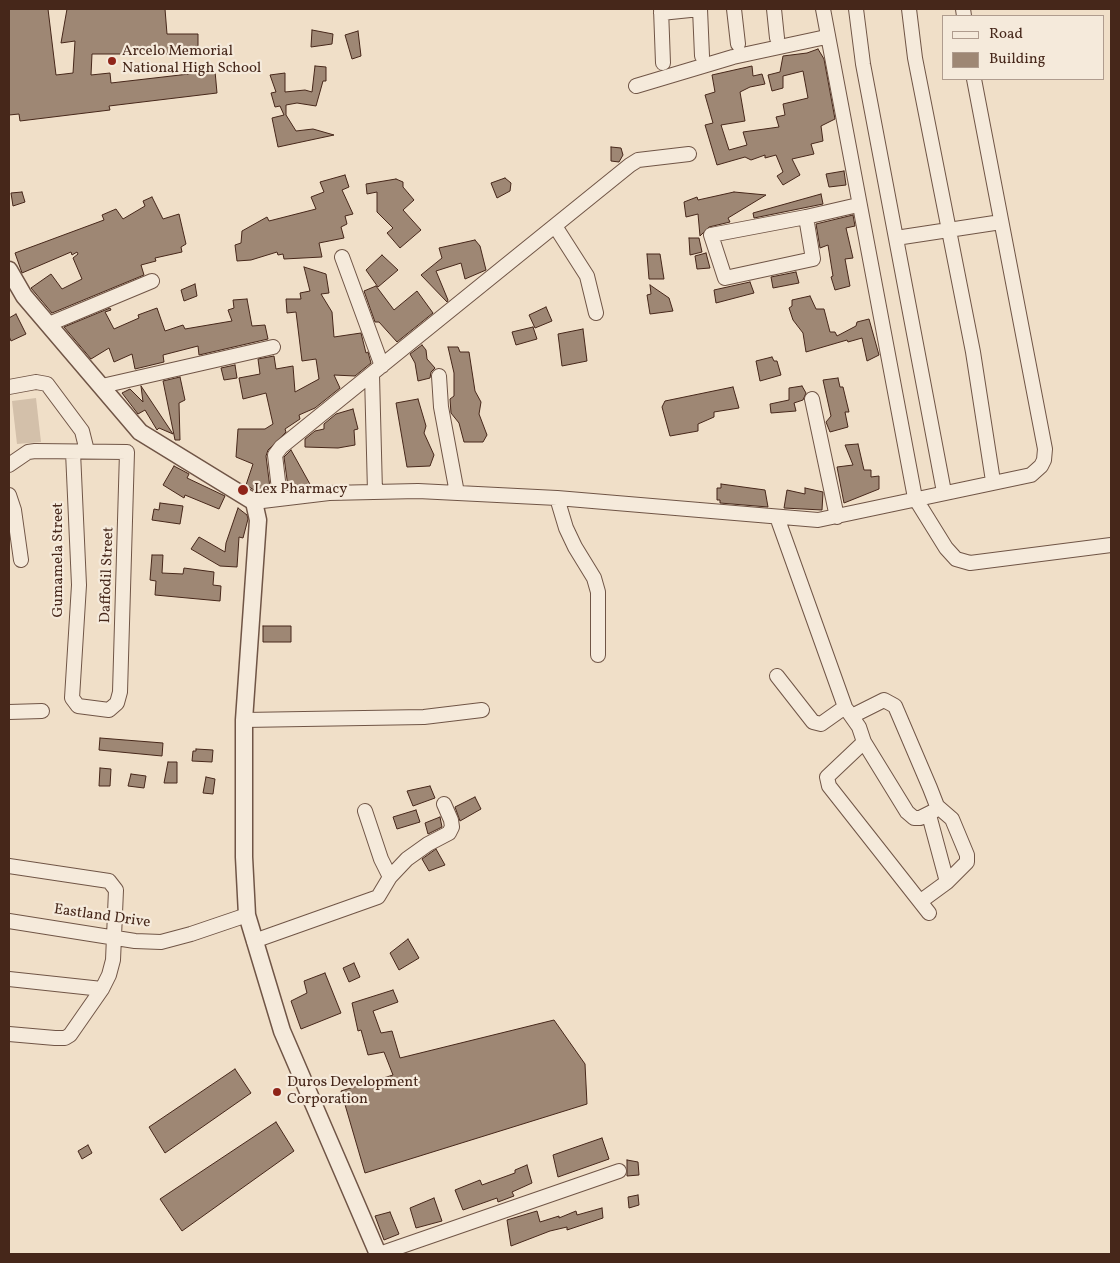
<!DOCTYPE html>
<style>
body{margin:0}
#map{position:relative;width:1120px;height:1263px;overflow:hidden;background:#f0dfc8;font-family:Vollkorn,serif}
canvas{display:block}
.frame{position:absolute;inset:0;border:10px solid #46271a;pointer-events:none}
.legend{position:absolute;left:942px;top:15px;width:162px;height:65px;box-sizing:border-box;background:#f5eadb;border:1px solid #af9c8e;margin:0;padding:6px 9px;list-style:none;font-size:15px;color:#46271a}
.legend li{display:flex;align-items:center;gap:10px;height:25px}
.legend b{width:25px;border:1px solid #af9c8e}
</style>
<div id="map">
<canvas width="1120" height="1263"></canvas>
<div class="frame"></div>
<ul class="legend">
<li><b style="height:6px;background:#f5eadb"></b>Road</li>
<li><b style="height:14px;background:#9e8774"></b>Building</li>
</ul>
</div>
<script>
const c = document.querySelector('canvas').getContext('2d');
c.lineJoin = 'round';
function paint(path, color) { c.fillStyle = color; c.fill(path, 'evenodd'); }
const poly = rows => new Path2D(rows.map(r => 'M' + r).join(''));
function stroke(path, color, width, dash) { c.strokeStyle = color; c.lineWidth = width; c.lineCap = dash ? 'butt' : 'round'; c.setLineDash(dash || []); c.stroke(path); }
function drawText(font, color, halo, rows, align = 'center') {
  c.font = font + ' Vollkorn,serif'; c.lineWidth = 4.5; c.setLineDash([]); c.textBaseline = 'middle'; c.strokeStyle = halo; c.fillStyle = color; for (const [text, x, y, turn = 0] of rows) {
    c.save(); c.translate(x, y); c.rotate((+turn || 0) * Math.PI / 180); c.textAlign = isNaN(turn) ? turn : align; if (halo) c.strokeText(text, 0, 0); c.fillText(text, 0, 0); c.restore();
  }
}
paint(poly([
 [36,398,41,442,17,444,12,401]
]), '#d3c0aa');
const building = poly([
 [9,9,48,9,56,75,73,73,75,41,61,43,67,9,165,9,167,34,198,34,198,54,92,54,91,75,110,73,111,83,215,71,217,93,109,106,110,110,20,121,19,114,9,115,9,9],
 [312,30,333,34,332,44,311,47,312,30],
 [358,31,361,56,352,59,345,35,358,31],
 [818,49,824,59,835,119,821,126,823,141,811,144,814,154,792,159,800,175,783,185,777,176,783,172,776,155,765,158,765,155,751,160,745,157,717,165,705,125,713,123,705,95,715,92,712,75,752,66,753,76,762,74,765,84,750,87,740,92,745,121,721,125,729,150,747,145,743,132,779,127,776,117,785,115,783,104,808,98,803,71,783,76,783,88,772,91,768,75,780,72,783,56,807,53,818,49],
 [315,66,326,67,326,81,323,81,316,106,297,103,286,105,286,115,296,131,313,129,334,135,278,147,272,118,284,115,280,106,275,107,271,93,276,92,270,75,285,73,285,92,305,90,312,92,315,66],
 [611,147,621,148,623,155,619,162,611,161,611,147],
 [844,171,846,185,829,187,826,174,844,171],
 [345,175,349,187,342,190,353,214,345,216,347,224,341,227,344,238,319,243,322,257,284,259,283,254,278,255,277,252,251,260,237,261,235,245,241,243,242,231,267,217,269,221,316,209,311,197,324,192,320,182,345,175],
 [505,178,511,183,510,191,497,198,491,183,505,178],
 [396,179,403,182,403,187,414,200,403,210,421,230,400,248,387,233,393,228,377,212,377,192,367,194,366,184,396,179],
 [22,192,25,202,13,206,11,193,22,192],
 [734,192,766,195,728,218,730,222,709,227,700,236,698,214,686,217,684,202,697,197,698,200,734,192],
 [821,194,823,204,754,218,753,213,821,194],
 [152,197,163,219,179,214,186,244,181,247,182,252,155,258,156,261,141,265,144,275,52,313,31,288,51,274,62,289,82,279,73,258,78,254,77,252,72,255,71,252,22,273,15,253,104,220,102,215,116,209,123,219,145,206,143,201,152,197],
 [853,215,855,226,846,228,853,258,845,259,850,286,835,290,831,277,833,276,828,245,820,248,816,224,853,215],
 [689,238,699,238,702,252,690,255,689,238],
 [475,240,480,246,486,270,465,279,461,263,436,271,448,300,447,302,421,275,442,258,439,248,475,240],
 [706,253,710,268,697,269,695,256,706,253],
 [647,254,660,254,664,279,649,279,647,254],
 [382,255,398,270,378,287,366,270,382,255],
 [304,267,326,274,329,293,321,294,332,312,334,337,361,333,366,353,368,352,371,363,355,376,334,375,340,388,315,408,299,415,300,419,285,429,286,432,268,450,266,456,270,488,254,490,246,485,253,464,236,457,238,429,265,429,273,424,266,393,243,399,239,378,260,374,258,359,274,356,276,369,293,366,295,392,319,379,316,359,302,361,296,312,287,313,286,299,301,299,300,293,310,291,304,267],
 [796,272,799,283,773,288,771,277,796,272],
 [750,282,754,293,716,303,714,290,750,282],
 [195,284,197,296,184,301,181,290,195,284],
 [650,285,669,298,673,311,650,314,647,295,651,294,650,285],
 [376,286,394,310,417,291,433,313,397,342,379,322,375,322,364,291,376,286],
 [810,296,816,309,824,309,830,332,835,332,837,336,856,326,857,322,869,319,879,355,867,361,862,338,848,342,847,340,806,352,803,333,793,320,789,308,792,306,792,300,810,296],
 [247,299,252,326,265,325,268,339,199,355,198,346,163,355,164,362,135,369,132,354,114,362,109,348,91,359,64,327,110,308,111,310,105,312,114,329,139,318,138,315,157,308,165,331,183,325,185,329,232,321,228,310,234,308,233,300,247,299],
 [546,307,552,321,535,328,529,315,546,307],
 [16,314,26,334,11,341,9,336,9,318,16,314],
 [533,327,537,339,516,345,512,332,533,327],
 [583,329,587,361,562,366,558,334,583,329],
 [422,345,426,350,427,359,435,368,431,372,430,378,418,381,415,363,410,354,422,345],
 [448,347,458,347,460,352,469,352,475,391,481,402,479,414,487,435,483,442,464,442,459,423,451,413,450,399,454,396,454,373,448,347],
 [772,357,774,361,777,361,781,375,760,381,756,361,772,357],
 [235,365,237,378,224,380,221,368,235,365],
 [180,377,185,400,179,403,180,440,175,440,163,381,180,377],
 [838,378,840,387,843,387,849,412,845,412,848,427,830,432,826,422,831,416,823,380,838,378],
 [141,386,173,434,159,428,157,430,145,410,138,414,122,393,130,389,143,402,141,386],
 [802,386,806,393,803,400,794,403,796,411,771,413,770,404,789,400,789,388,802,386],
 [733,387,739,408,714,412,714,417,698,424,698,431,670,436,662,407,665,401,733,387],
 [418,399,426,426,424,433,434,455,430,466,407,467,396,403,418,399],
 [353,409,358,429,354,430,355,445,338,448,305,447,305,439,315,431,324,429,324,424,336,414,353,409],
 [858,444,864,470,871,470,871,477,879,476,879,489,844,503,837,467,853,465,845,445,858,444],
 [291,450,311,486,288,487,284,457,291,450],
 [174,466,189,474,187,478,225,496,219,509,185,495,184,498,163,485,174,466],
 [721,484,765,490,768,507,720,503,720,500,717,500,717,488,721,488,721,484],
 [805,488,823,492,822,510,784,508,787,490,805,494,805,488],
 [160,503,183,506,180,524,152,520,154,509,159,510,160,503],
 [238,508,247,515,248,519,243,538,239,537,237,567,220,566,191,549,199,537,225,552,226,543,238,508],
 [152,555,163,555,162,573,183,574,184,568,214,572,213,585,221,586,220,601,155,595,156,581,150,580,152,555],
 [263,626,291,626,291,642,263,642,263,626],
 [100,738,163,743,162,756,99,750,100,738],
 [196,749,213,750,212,762,192,761,193,751,196,751,196,749],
 [168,762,177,762,177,783,164,783,168,762],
 [100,768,111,769,110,786,99,786,100,768],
 [131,774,146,776,144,788,128,786,131,774],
 [206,777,215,779,213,794,203,793,206,777],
 [430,786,435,798,413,806,407,791,430,786],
 [475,797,481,809,460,821,455,807,475,797],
 [416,810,420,822,397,829,393,817,416,810],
 [440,817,442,827,428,834,425,823,440,817],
 [436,849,445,865,429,871,422,859,436,849],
 [408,939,419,958,399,970,390,953,408,939],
 [354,963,360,977,349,982,343,968,354,963],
 [325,973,341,1013,301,1029,291,1001,307,993,304,981,325,973],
 [393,990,398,1002,373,1011,381,1033,392,1031,400,1058,554,1020,585,1064,587,1104,365,1173,341,1091,393,1075,384,1052,368,1055,361,1030,358,1031,352,1003,393,990],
 [235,1069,251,1093,165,1153,149,1127,235,1069],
 [276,1122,294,1151,182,1231,160,1199,276,1122],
 [602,1138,609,1159,558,1177,553,1155,602,1138],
 [88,1145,92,1153,82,1159,78,1151,88,1145],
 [627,1160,638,1162,639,1175,627,1176,627,1160],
 [527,1165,532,1183,512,1192,514,1196,498,1202,497,1198,463,1210,455,1190,480,1180,482,1185,515,1173,515,1170,527,1165],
 [638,1195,639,1205,629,1208,628,1197,638,1195],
 [434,1198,442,1221,416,1228,410,1208,434,1198],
 [602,1208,603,1218,567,1230,567,1227,550,1231,511,1246,507,1220,537,1211,540,1222,559,1216,559,1218,576,1211,577,1215,602,1208],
 [390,1212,399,1234,384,1240,375,1216,390,1212]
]);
paint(building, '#9e8774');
stroke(building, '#46271a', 1);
const minor = poly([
 [661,9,663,63],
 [700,9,702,56],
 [734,9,738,44],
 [774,9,777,38],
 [823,9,915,498,946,548,956,559,970,563,1111,545],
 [856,9,863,64,944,492],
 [909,9,915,58,973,352,993,481],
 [963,9,964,16],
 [661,13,700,9],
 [636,86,733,57,826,37],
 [806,217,813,259,725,278,711,235,806,217,858,205],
 [555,226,587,276,596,313],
 [896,238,1001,222],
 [342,257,382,366],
 [49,324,152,281],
 [372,375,375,492],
 [439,376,441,407,457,493],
 [102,386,273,347],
 [9,387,36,382,47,384,82,431,87,451],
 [812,399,837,517],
 [73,452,79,585,72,698,78,706,109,710,117,703,120,692,127,452],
 [9,465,28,452,35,451,127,452],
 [9,495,14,510,21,560],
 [280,498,275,455,281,447,630,165,638,160,689,154],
 [557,498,566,528,575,547,594,578,598,592,598,655],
 [254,502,329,493,418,491,557,498,818,520,1031,475,1041,466,1044,460,1045,449,974,79],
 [777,517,845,707,821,724,813,722,777,676],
 [847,710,859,727,864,742,827,777,829,786,929,913],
 [9,712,42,711],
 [852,716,884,700,895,706,930,788,937,806,934,811,920,818,914,818,907,812,864,742],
 [244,720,424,717,482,710],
 [365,811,381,859,390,877],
 [929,815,947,882],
 [9,866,109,881,116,890,113,960,109,975,102,989,70,1035,65,1038,55,1038,9,1034],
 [921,901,947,882,967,862,967,855,952,819,937,806],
 [9,921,135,941,161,942,191,934,247,915],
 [254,941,378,897,390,877,407,859,428,844,449,833,452,827,451,820,444,804],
 [9,979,102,989],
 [379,1254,619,1171]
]);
const tertiary = poly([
 [9,270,24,296,140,432,254,502,258,520,244,720,244,857,247,915,282,1031,378,1254]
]);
stroke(minor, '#705546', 16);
stroke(tertiary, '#705546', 19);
stroke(minor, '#f5eadb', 14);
stroke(tertiary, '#f5eadb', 16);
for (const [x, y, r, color] of [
 [112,61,5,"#8f2418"],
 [243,490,6,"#8f2418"],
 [277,1092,5,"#8f2418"]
]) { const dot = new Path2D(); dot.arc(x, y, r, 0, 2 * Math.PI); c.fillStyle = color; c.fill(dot); stroke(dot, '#f5eadb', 2); }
drawText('15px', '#46271a', '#f5eadb', [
 ["Arcelo Memorial",122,52],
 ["National High School",122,69],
 ["Lex Pharmacy",254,490],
 ["Duros Development",287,1083],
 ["Corporation",287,1100]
], 'left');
drawText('15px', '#46271a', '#f5eadb', [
 ["Gumamela Street",59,560,-90],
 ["Daffodil Street",108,575,-88],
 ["Eastland Drive",102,917,8]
]);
</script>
